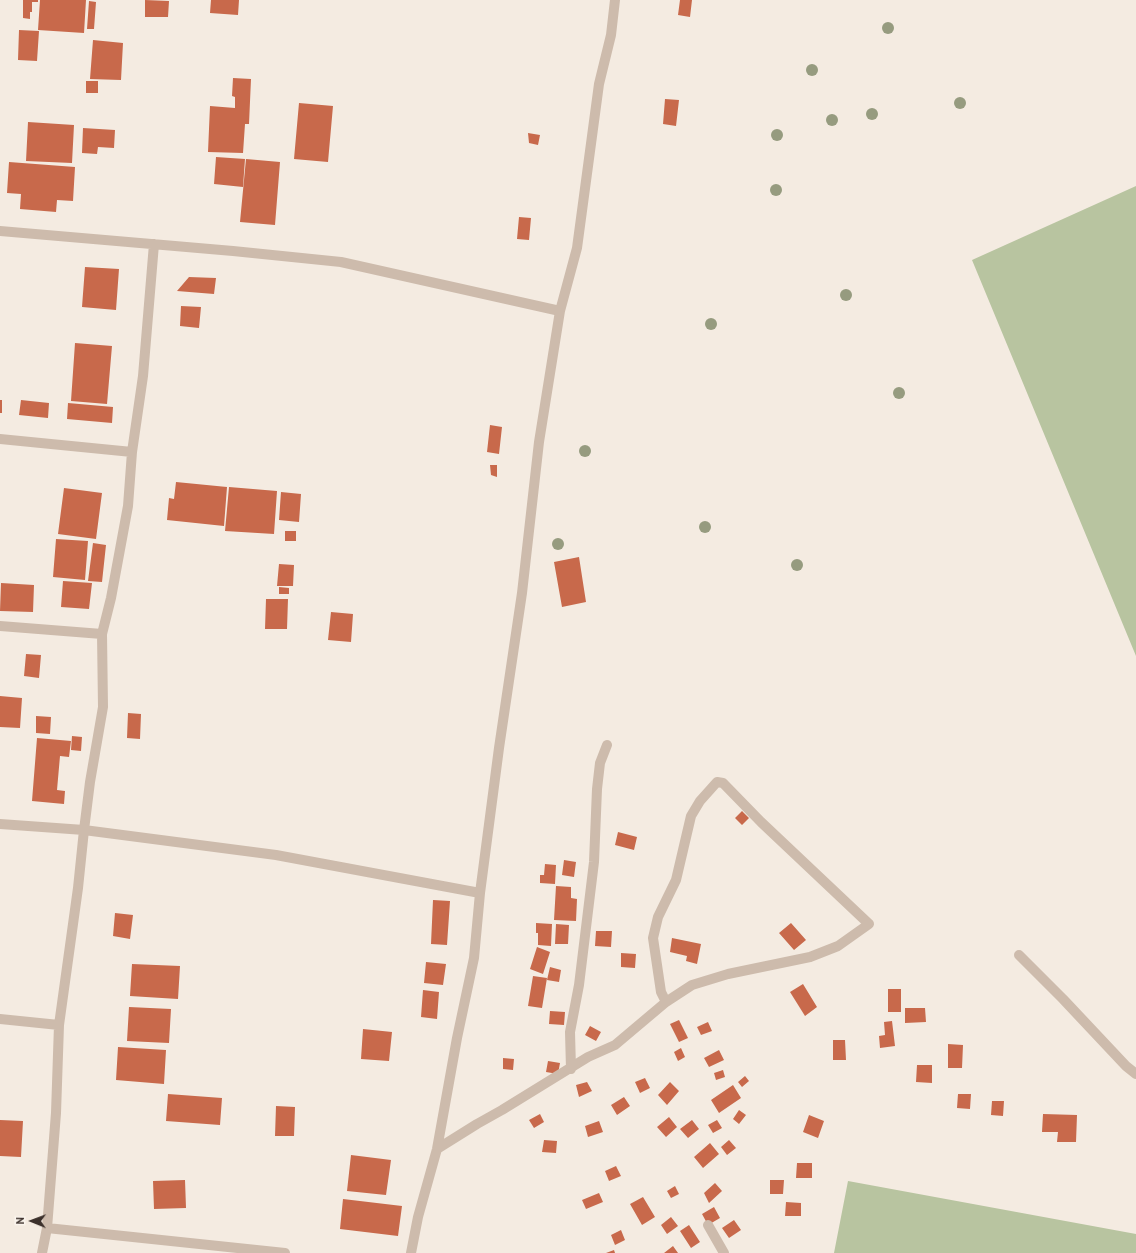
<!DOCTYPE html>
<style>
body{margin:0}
#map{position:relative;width:1136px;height:1253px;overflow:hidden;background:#f4ebe1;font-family:"PT Sans",sans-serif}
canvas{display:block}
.north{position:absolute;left:12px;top:1201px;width:40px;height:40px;-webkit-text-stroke:3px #fbf5ee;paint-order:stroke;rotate:271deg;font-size:11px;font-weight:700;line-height:16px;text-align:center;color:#3b302b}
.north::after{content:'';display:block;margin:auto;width:14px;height:18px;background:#3b302b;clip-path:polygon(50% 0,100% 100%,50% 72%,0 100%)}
</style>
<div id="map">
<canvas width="1136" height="1253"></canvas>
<div class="north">N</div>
</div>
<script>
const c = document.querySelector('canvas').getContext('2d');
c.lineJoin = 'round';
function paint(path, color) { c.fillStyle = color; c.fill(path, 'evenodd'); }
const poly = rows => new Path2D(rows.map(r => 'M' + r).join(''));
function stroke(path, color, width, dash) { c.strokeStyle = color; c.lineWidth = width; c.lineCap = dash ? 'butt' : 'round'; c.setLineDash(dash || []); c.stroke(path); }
paint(poly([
 [1136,186,1136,656,972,260],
 [848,1181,1136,1234,1136,1253,834,1253]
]), '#b8c4a0');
paint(poly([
 [23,0,38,0,38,2,32,2,32,12,30,12,30,19,23,18],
 [40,0,86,0,84,33,38,30],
 [145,0,169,1,168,17,145,17],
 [211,0,239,0,238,15,210,13],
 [680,0,692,0,690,17,678,15],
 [89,1,96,2,94,29,87,29],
 [19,30,39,31,37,61,18,60],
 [93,40,123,43,121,80,90,79],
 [233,78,251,79,249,124,245,124,243,153,208,152,210,106,235,108,235,97,232,96],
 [86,81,98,81,98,93,86,93],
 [665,99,679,100,676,126,663,124],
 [299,103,333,106,328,162,294,159],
 [28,122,74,125,72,163,26,161],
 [83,128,115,130,114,148,98,147,97,154,82,153],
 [528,133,540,135,538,145,529,143],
 [216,157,245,159,243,187,214,184],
 [246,159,280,162,275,225,240,222],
 [9,162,75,167,73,201,57,200,56,212,20,209,21,194,7,193],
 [519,217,531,218,529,240,517,239],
 [85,267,119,269,116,310,82,307],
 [189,277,216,278,214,294,177,291],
 [181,306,201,307,199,328,180,326],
 [75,343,112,346,107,404,71,401],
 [0,400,2,400,2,413,0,413],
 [21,400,49,403,48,418,19,415],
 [68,403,113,407,112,423,67,419],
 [490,425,502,427,499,454,487,452],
 [490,465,497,465,497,477,491,475],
 [176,482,227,487,224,526,167,520,169,498,174,499],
 [229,487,277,491,274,534,225,531],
 [64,488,102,493,96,539,58,534],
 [281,492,301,494,299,522,279,520],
 [285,531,296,531,296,541,285,541],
 [56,539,88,541,85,580,53,577],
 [93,543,106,545,102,582,88,581],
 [579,557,586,602,562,607,554,562],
 [279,564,294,565,293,586,277,586],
 [63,581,92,583,89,609,61,607],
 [1,583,34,585,33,612,0,611],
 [279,587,289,588,289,594,279,594],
 [266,599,288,599,287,629,265,629],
 [331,612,353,614,351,642,328,640],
 [26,654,41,655,39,678,24,676],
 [0,696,22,698,20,728,0,727],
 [128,713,141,714,140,739,127,738],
 [36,716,51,717,50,734,36,733],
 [72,736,82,737,81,751,71,750],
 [37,738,71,741,69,757,60,756,57,790,65,791,64,804,32,801],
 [742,811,749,818,742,825,735,818],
 [618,832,637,837,634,850,615,845],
 [564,860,576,862,574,877,562,875],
 [545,864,556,865,555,884,540,883,540,875,544,875],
 [556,886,571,887,571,898,577,899,576,921,554,920],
 [433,900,450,901,447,945,431,944],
 [115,913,133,915,130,939,113,936],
 [536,923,552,924,551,946,538,945,538,933,536,933],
 [791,923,806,940,794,950,779,933],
 [556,924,569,925,568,944,555,944],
 [596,931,612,931,611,947,595,946],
 [672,938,701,944,697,964,686,961,687,956,670,952],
 [537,947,550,952,543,974,530,969],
 [621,953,636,954,635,968,621,967],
 [426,962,446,964,443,985,424,983],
 [132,964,180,966,178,999,130,996],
 [550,967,561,970,559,982,547,980],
 [533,976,547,978,542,1008,528,1006],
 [803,984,817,1007,805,1016,790,992],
 [888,989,901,989,901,1012,888,1012],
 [423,990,439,992,437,1019,421,1017],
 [129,1007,171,1009,169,1043,127,1041],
 [905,1008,925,1008,926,1022,905,1023],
 [550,1011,565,1012,564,1025,549,1024],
 [679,1020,688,1038,679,1042,670,1024],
 [892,1021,895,1046,880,1048,879,1036,885,1035,884,1022],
 [708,1022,712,1031,701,1035,697,1027],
 [590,1026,601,1032,596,1041,585,1035],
 [363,1029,392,1032,389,1061,361,1059],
 [833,1040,845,1040,846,1060,833,1060],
 [948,1044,963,1045,962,1068,948,1068],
 [118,1047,166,1050,164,1084,116,1080],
 [681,1048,685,1057,678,1061,674,1052],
 [719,1050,724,1060,709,1067,704,1058],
 [503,1058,514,1059,513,1070,503,1069],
 [548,1061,560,1063,558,1074,546,1072],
 [917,1065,932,1065,932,1083,916,1082],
 [723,1070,725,1077,716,1080,714,1073],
 [745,1076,749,1081,742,1087,738,1082],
 [645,1078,650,1088,640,1093,635,1082],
 [587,1082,592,1091,579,1097,576,1085],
 [670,1082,679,1091,667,1105,658,1095],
 [733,1085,741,1098,719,1113,711,1100],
 [168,1094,222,1098,220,1125,166,1121],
 [958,1094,971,1094,970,1109,957,1108],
 [624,1097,630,1106,617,1115,611,1105],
 [992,1101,1004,1101,1003,1116,991,1115],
 [276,1106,295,1107,294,1136,275,1136],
 [739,1110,746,1115,739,1124,733,1119],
 [540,1114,544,1122,534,1128,529,1120],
 [1043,1114,1077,1115,1076,1142,1057,1142,1058,1132,1042,1132],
 [809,1115,824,1121,818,1138,803,1132],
 [669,1117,677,1127,666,1137,657,1127],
 [0,1120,23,1121,21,1157,0,1156],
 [692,1120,699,1129,688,1138,680,1129],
 [717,1120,722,1128,713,1133,708,1125],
 [599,1121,603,1132,588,1137,585,1126],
 [544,1140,557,1141,556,1153,542,1152],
 [729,1140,736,1148,727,1155,721,1147],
 [710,1143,719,1154,703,1168,694,1157],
 [351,1155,391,1160,386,1195,347,1191],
 [797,1163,812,1163,812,1178,796,1178],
 [616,1166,621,1176,609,1181,605,1171],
 [185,1180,186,1208,154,1209,153,1181],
 [770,1180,784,1180,783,1194,770,1194],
 [715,1183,722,1191,709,1203,704,1193],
 [675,1186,679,1194,671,1198,667,1191],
 [599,1193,603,1202,586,1209,582,1200],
 [643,1197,655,1217,642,1225,630,1204],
 [343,1199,402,1206,398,1236,340,1229],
 [786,1202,801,1203,801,1216,785,1216],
 [714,1207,720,1218,708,1225,702,1214],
 [671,1217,678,1226,667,1234,661,1225],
 [734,1220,741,1230,729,1238,722,1228],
 [689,1225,700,1242,691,1248,680,1231],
 [621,1230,625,1240,615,1245,611,1235],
 [673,1246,678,1253,664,1253],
 [614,1250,615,1253,606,1253]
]), '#c8694b');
stroke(poly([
 [0,231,233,251,341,262,560,311],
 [0,439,132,452],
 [0,626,102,634],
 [0,824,84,830,276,855,480,893],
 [1019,955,1063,999,1126,1066,1136,1074],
 [0,1019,59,1025],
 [571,1069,570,1032,579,985,594,862,597,789,600,763,607,745],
 [437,1149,477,1124,502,1110,588,1057,615,1045,666,1002,692,985,728,974,810,957,838,946,869,924,761,822,723,783,717,782,700,801,691,816,676,880,658,917,653,938,661,992,666,1002],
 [708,1225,724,1253],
 [47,1228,285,1253],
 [42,1253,47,1228,56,1113,59,1025,78,888,84,830,90,782,103,707,102,634,111,598,128,506,132,452,143,376,154,244],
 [411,1253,418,1217,437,1149,457,1038,474,958,480,893,499,748,522,593,539,442,560,311,577,248,599,84,611,35,615,0]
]), '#cdbbac', 10);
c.fillStyle = '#969b7f';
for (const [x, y] of [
 [888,28],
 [812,70],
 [960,103],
 [872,114],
 [832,120],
 [777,135],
 [776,190],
 [846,295],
 [711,324],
 [899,393],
 [585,451],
 [705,527],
 [558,544],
 [797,565]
]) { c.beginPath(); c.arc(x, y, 6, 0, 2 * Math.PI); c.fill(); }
</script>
